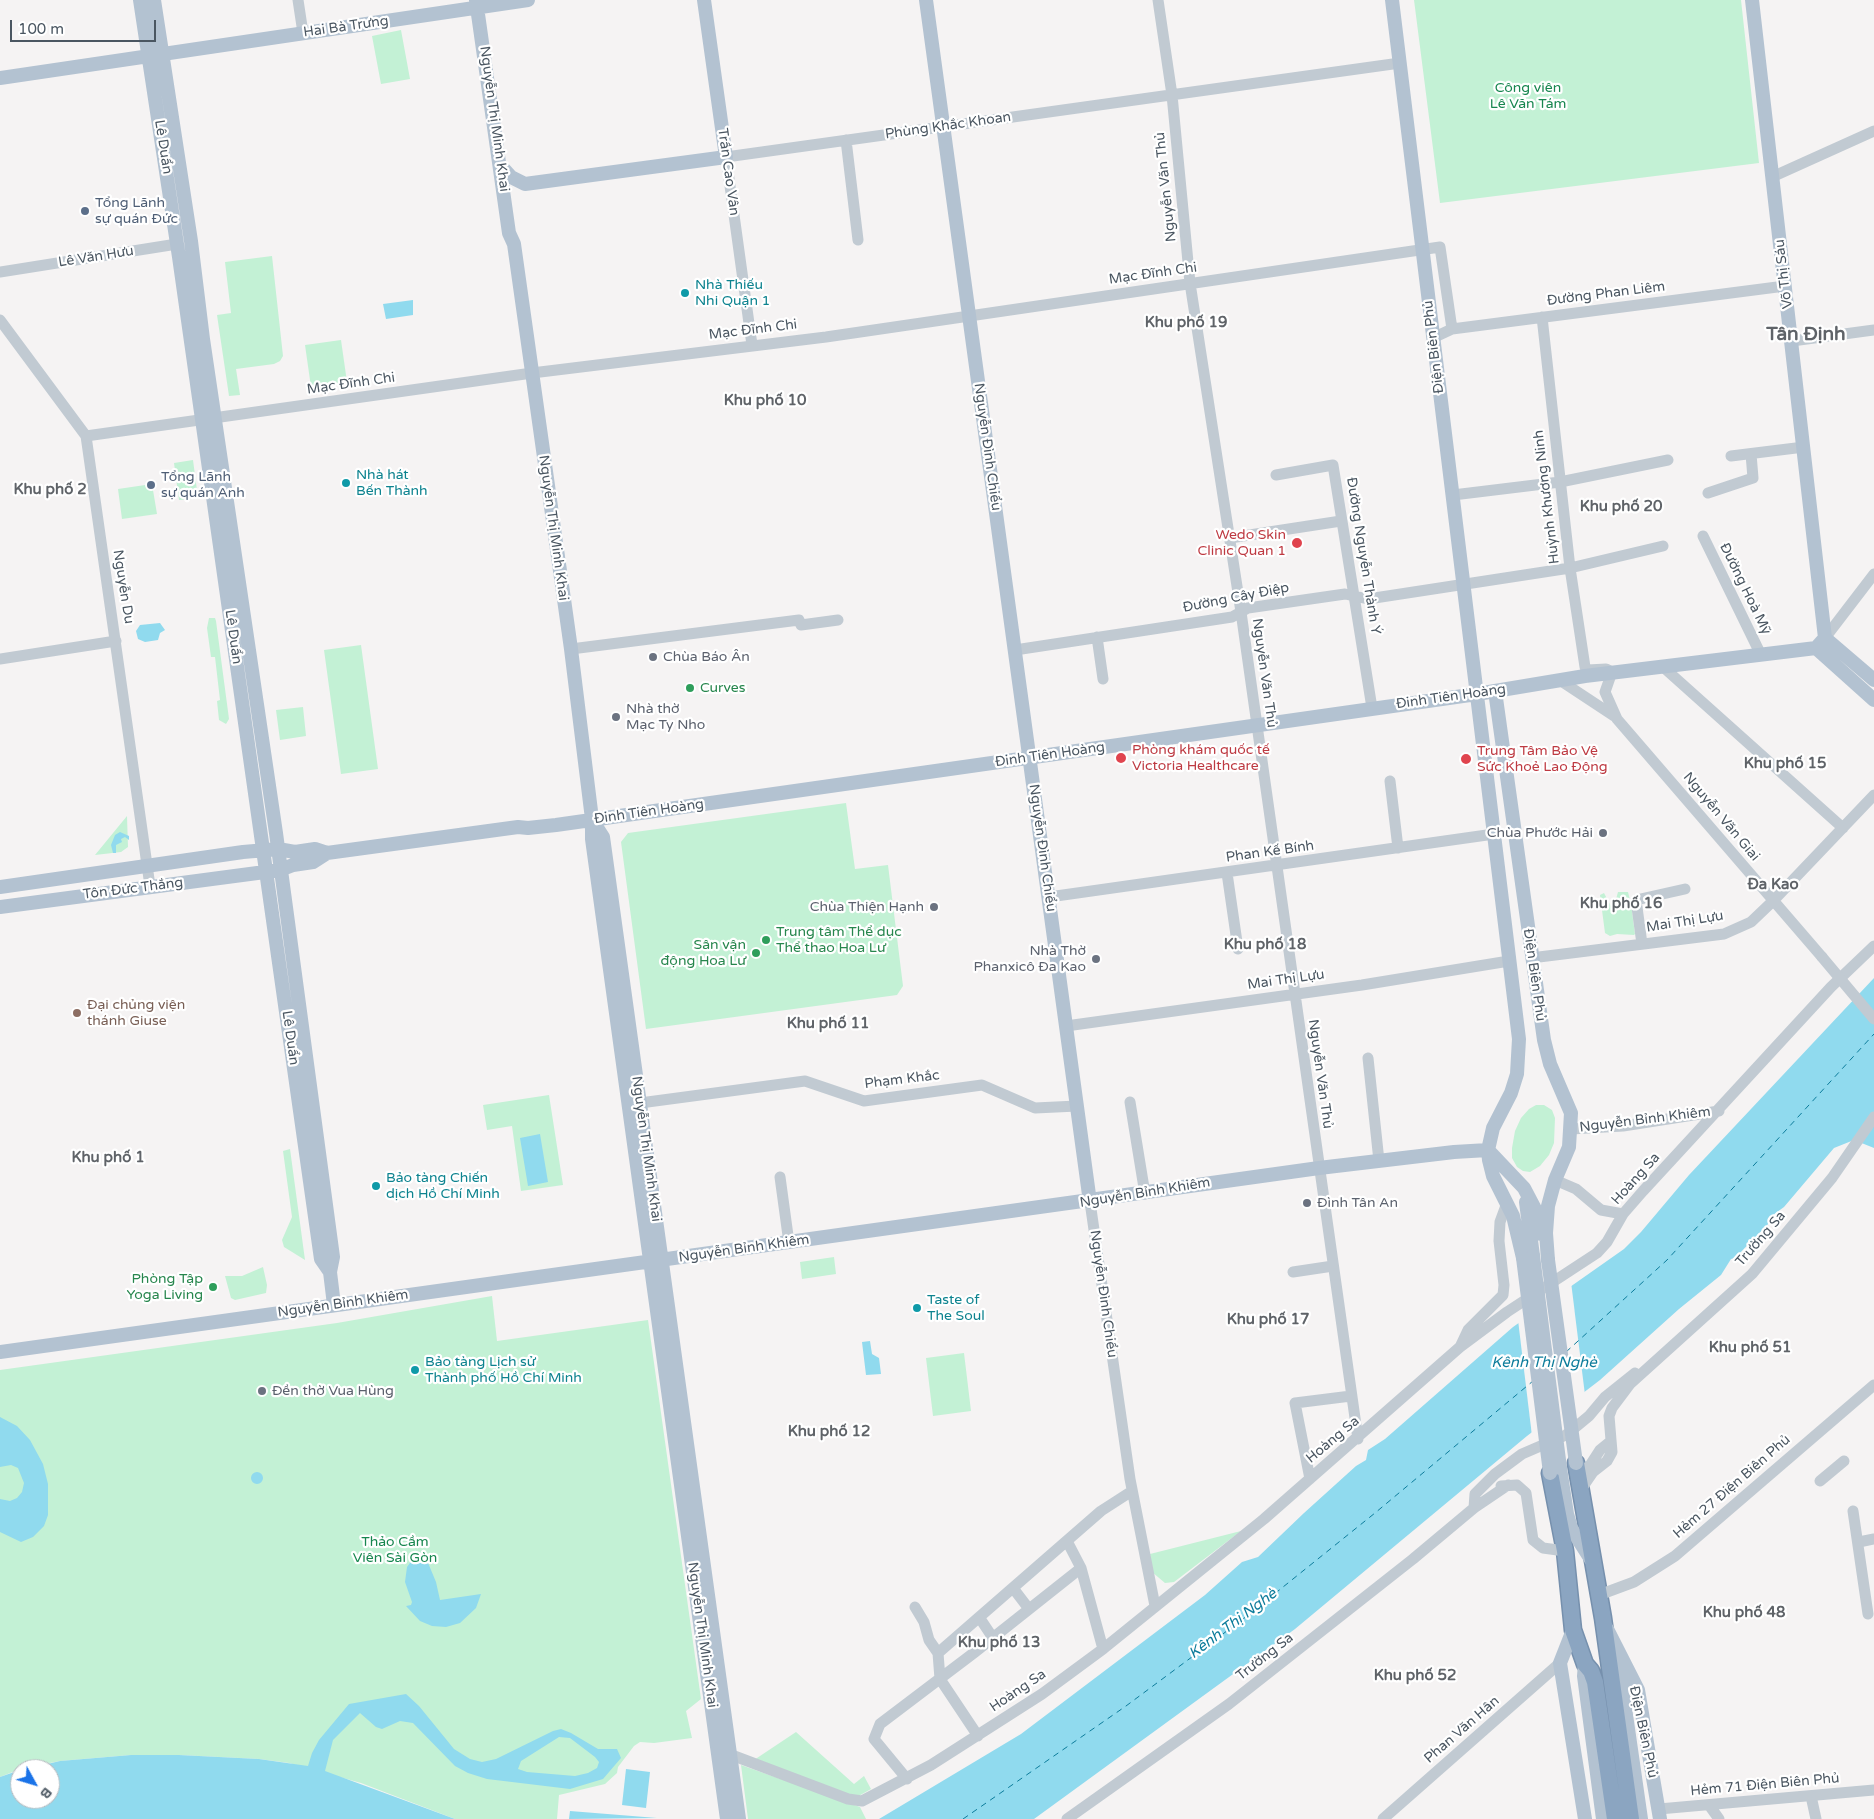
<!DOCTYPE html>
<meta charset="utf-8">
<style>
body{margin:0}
#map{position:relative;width:1874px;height:1819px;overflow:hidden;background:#f5f3f3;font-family:"Varela Round",sans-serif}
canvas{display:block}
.north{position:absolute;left:10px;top:1759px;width:50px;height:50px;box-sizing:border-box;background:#fff;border:1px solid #b7bbc0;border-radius:50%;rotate:129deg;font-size:14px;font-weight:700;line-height:20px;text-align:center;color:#4a5661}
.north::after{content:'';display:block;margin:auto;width:18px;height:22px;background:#1a73e8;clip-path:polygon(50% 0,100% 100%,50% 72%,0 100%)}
.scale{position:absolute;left:10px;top:20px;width:146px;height:22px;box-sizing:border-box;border:2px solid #4a5661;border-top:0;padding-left:6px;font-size:15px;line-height:18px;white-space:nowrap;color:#4a5661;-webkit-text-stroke:4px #fff;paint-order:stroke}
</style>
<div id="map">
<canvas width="1874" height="1819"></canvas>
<div class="north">B</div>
<div class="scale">100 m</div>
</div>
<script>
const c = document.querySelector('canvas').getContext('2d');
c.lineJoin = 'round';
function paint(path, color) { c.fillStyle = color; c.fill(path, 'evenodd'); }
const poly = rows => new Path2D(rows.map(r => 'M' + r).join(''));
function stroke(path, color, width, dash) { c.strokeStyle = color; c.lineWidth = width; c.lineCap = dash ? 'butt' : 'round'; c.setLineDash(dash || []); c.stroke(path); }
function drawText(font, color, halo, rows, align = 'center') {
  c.font = font + ' "Varela Round",sans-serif'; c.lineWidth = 4.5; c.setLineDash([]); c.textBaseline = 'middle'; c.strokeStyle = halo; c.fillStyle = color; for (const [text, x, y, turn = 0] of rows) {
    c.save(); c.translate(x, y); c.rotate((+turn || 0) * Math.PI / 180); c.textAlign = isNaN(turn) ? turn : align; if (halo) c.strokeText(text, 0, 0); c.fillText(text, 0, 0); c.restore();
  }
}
paint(poly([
 [1414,0,1741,0,1759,163,1440,203],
 [401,30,410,79,381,84,372,36],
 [272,256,283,356,280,361,274,364,236,369,240,395,229,396,217,315,231,313,225,262],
 [341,340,347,382,311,387,305,345],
 [193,460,198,498,179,500,174,463],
 [152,484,157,514,122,519,118,489],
 [209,618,215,618,216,621,229,719,226,724,219,720,217,701,220,700,215,657,211,657,207,628],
 [361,645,378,769,341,774,324,650],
 [303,707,306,736,280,740,276,710],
 [846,803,855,869,888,865,903,986,897,995,646,1029,621,842,628,833],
 [127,816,128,847,121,852,95,855],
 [1618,892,1628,892,1631,904,1635,934,1634,935,1617,934,1610,936,1605,933,1600,895,1604,893,1613,910],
 [549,1095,563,1185,521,1191,512,1126,487,1130,483,1105],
 [1544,1105,1552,1110,1555,1118,1554,1143,1549,1155,1540,1166,1530,1172,1523,1171,1517,1167,1512,1158,1512,1148,1515,1131,1521,1118,1529,1109,1536,1105],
 [290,1149,305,1260,284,1247,282,1240,292,1217,283,1151],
 [834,1257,836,1274,802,1279,800,1262],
 [263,1267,267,1285,266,1293,235,1300,231,1298,225,1276,242,1276],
 [492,1296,497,1341,648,1320,701,1699,686,1711,692,1738,654,1743,640,1742,634,1746,618,1767,617,1773,605,1784,559,1795,557,1819,455,1819,361,1783,289,1763,259,1759,179,1755,131,1755,60,1761,20,1769,0,1777,0,1370,337,1323],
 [964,1353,971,1411,933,1416,926,1358],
 [1241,1531,1174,1582,1165,1583,1152,1572,1150,1554],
 [796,1732,854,1784,864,1776,871,1789,855,1798,754,1760],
 [741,1765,860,1807,866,1819,748,1819]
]), '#c3f1d5');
paint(poly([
 [413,300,413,315,386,319,383,304],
 [160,623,165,630,160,633,158,640,145,642,138,639,136,631,140,625],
 [120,832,129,836,129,840,125,837,121,839,122,842,116,845,116,853,113,853,111,845,115,835],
 [1874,978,1874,1148,1854,1140,1834,1148,1784,1207,1773,1215,1772,1220,1735,1258,1731,1259,1721,1275,1679,1309,1600,1380,1527,1436,1295,1629,1034,1819,879,1819,1021,1734,1205,1595,1242,1562,1258,1557,1304,1513,1356,1466,1366,1460,1368,1450,1385,1439,1513,1327,1624,1249,1641,1232,1689,1175],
 [540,1134,548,1182,528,1186,520,1138],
 [870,1341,872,1354,879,1358,881,1374,866,1375,862,1342],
 [0,1417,17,1426,30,1440,43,1464,48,1484,48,1515,44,1526,33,1537,21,1542,0,1532,0,1499,10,1501,17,1498,22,1492,24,1483,18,1468,11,1465,0,1467],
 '251 1478a6 6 0 1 1 12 0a6 6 0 1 1-12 0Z',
 [426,1558,436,1582,440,1600,481,1594,476,1608,460,1623,446,1627,432,1626,420,1621,406,1606,411,1605,412,1602,405,1582,407,1567,412,1560],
 [406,1694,419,1706,454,1749,470,1759,482,1762,496,1759,553,1731,561,1729,571,1733,598,1749,617,1749,621,1758,603,1779,570,1789,487,1779,468,1773,455,1766,413,1723,400,1721,382,1729,376,1727,360,1713,333,1740,325,1771,455,1819,0,1819,0,1777,17,1771,20,1771,20,1799,50,1799,50,1769,26,1769,60,1761,131,1755,179,1755,259,1759,308,1766,312,1753,319,1740,349,1704],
 [559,1737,570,1738,595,1757,599,1762,597,1768,588,1773,575,1776,527,1772,518,1769,521,1761],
 [626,1769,650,1772,646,1808,622,1805],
 [570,1811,657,1818,569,1819]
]), '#90daee');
paint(poly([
 [1571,1282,1585,1395,1532,1436,1518,1320]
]), '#f5f3f3');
stroke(poly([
 [1566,1352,1667,1260,1874,1034],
 [963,1819,1126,1706,1247,1616,1375,1513,1533,1381]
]), '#0c7c9b', 1, [6, 5]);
const highway = poly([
 [1576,1463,1603,1618,1631,1819],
 [1550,1473,1565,1551,1573,1630,1585,1664,1591,1671,1595,1682,1615,1819]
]);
stroke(highway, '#7690ad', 19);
stroke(poly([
 [298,0,303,33],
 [1158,0,1172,95,1190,283,1241,612,1358,1439],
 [846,140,858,240],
 [1772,177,1874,131],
 [0,272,177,244],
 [1542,317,1570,568,1585,667,1588,670,1606,669,1612,672,1605,692,1617,719,1822,957],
 [0,320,86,436,150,886],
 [1434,340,1437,336,1452,329,1785,286],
 [1792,341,1874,330],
 [752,345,726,157,1400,63],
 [86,436,532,373,826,337,1440,247,1452,329],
 [1731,456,1804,447],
 [1276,475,1333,465,1372,708],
 [1708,493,1753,478,1751,454],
 [1453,495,1560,482,1668,460],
 [1703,536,1761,655],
 [1230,538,1341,521],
 [1097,637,1103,679],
 [1825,638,1874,574],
 [571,649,799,620,801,625,838,620],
 [1015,650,1232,617,1248,608,1345,594,1368,599,1570,568,1663,546],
 [0,659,116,641],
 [1662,666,1843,828],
 [1561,681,1614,716],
 [1390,781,1398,848],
 [1227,873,1238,949],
 [1049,897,1494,834],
 [1642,944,1636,900,1685,889],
 [1531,958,1724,934,1751,922,1773,901,1874,795],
 [1066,1026,1362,985,1509,961],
 [1368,1058,1379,1161],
 [1130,1102,1145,1194],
 [640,1103,805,1081,864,1101,982,1085,1035,1108,1077,1106],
 [1571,1129,1623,1126,1719,1111],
 [780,1177,789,1243],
 [1555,1180,1576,1189,1601,1210,1623,1214],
 [1090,1202,1130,1479,1155,1606],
 [1293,1272,1333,1266],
 [1460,1347,1468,1330,1503,1295,1504,1285,1499,1241,1500,1222,1507,1203],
 [1578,1470,1589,1467,1600,1450,1611,1441],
 [1310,1479,1295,1403,1351,1396],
 [1820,1481,1844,1461],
 [1501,1486,1517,1485,1526,1493,1533,1540,1543,1548,1565,1551],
 [1580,1491,1593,1472,1607,1461,1612,1452,1609,1416,1612,1408,1630,1384,1752,1274,1832,1178,1874,1117],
 [1474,1508,1475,1494,1495,1474,1522,1454,1566,1435,1589,1416,1605,1397,1635,1373],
 [1853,1511,1868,1614],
 [1067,1541,1081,1568,1103,1649],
 [1859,1542,1874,1539],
 [1013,1588,1029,1609],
 [1599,1595,1634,1582,1675,1556,1874,1385],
 [915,1607,924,1622,929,1640,938,1653,940,1679,978,1736],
 [979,1617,993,1638],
 [938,1653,1101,1511,1132,1491],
 [729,1754,848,1799,862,1801,931,1765,1042,1694,1103,1649,1264,1519,1460,1347,1507,1312,1597,1253,1607,1242,1623,1214,1643,1191,1831,987,1874,946],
 [907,1779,874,1739,880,1724,975,1652,1081,1568],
 [1811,1796,1816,1819],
 [1709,1805,1719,1819],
 [1659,1809,1874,1790],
 [1067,1819,1229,1704,1413,1559,1474,1508,1508,1485],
 [1383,1819,1560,1663]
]), '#c1cad2', 11);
stroke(poly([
 [140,0,179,257,321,1259,330,1272],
 [154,0,191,241,203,339,276,833,333,1257,330,1272,334,1305],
 [476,0,509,233,514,244,571,649,592,819,592,839,727,1819],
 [926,0,1090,1202],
 [1392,0,1519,1039,1517,1074,1511,1093,1493,1128,1488,1150,1489,1160,1493,1176,1513,1216,1523,1258],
 [1752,0,1825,638],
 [0,78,528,0],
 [501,166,511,177,525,184,726,157,704,0],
 [1825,638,1874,680],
 [1816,648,1874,700],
 [1495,691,1544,1040,1550,1064,1571,1113,1569,1147,1555,1180,1548,1206,1546,1233,1548,1260],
 [592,820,603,837,739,1819],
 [0,887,243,852,278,849,295,852,315,849,327,853,518,827,528,828,556,825,1477,694,1585,676,1816,648,1825,638],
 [0,907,280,870,293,865,313,862,327,853],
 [1488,1150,1524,1188,1535,1209,1541,1234],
 [1526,1202,1533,1256],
 [0,1352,1319,1168,1454,1152,1488,1150],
 [1560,1468,1567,1514,1571,1528,1592,1561],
 [1607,1629,1638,1690,1660,1819],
 [1573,1630,1560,1663,1585,1819],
 [1585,1664,1584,1676,1603,1819],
 [1613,1665,1622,1687,1641,1819]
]), '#b3c2d1', 14);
stroke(highway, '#8ba5c1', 16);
stroke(poly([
 [1822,957,1874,1019]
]), '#c1cad2', 11);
stroke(poly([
 [1533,1256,1560,1468],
 [1523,1258,1550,1473],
 [1548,1260,1576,1463]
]), '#b3c2d1', 14);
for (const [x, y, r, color] of [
 [85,211,5,"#5c6f8a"],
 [685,293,5,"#0f9aa8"],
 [346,483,5,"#0f9aa8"],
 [151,485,5,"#5c6f8a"],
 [1297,543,6,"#e0444e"],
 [653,657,5,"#6b7280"],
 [690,688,5,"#2e9e5b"],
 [616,717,5,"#6b7280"],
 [1121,758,6,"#e0444e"],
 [1466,759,6,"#e0444e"],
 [1603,833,5,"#6b7280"],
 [934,907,5,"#6b7280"],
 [766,940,5,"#2e9e5b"],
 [756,953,5,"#2e9e5b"],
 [1096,959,5,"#6b7280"],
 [77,1013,5,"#8d6e63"],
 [376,1186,5,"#0f9aa8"],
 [1307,1203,5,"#6b7280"],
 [213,1287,5,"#2e9e5b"],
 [917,1308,5,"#0f9aa8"],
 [415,1370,5,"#0f9aa8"],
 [262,1391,5,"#6b7280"]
]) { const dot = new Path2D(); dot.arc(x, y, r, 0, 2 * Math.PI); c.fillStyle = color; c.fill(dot); stroke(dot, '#fff', 2); }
drawText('14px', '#4a5661', '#fff', [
 ["Hai Bà Trưng",346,27,-8],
 ["Nguyễn Thị Minh Khai",494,119,82],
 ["Phùng Khắc Khoan",948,126,-8],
 ["Lê Duẩn",163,147,81],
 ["Trần Cao Vân",728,172,82],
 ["Nguyễn Văn Thủ",1166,187,-96],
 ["Lê Văn Hưu",96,257,-9],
 ["Mạc Đĩnh Chi",1153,274,-8],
 ["Võ Thị Sáu",1784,274,-97],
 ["Đường Phan Liêm",1606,294,-7],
 ["Mạc Đĩnh Chi",753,330,-7],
 ["Điện Biên Phủ",1434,347,-97],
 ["Mạc Đĩnh Chi",351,384,-8],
 ["Nguyễn Đình Chiểu",987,447,82],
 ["Huỳnh Khương Ninh",1547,497,-97],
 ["Nguyễn Thị Minh Khai",553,528,82],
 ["Đường Nguyễn Thành Ý",1363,556,81],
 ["Nguyễn Du",123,587,81],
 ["Đường Hoà Mỹ",1745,589,64],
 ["Đường Cây Điệp",1236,598,-11],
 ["Lê Duẩn",233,637,82],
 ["Nguyễn Văn Thủ",1264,673,82],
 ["Đinh Tiên Hoàng",1451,697,-8],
 ["Đinh Tiên Hoàng",1050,755,-8],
 ["Đinh Tiên Hoàng",649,812,-8],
 ["Nguyễn Văn Giai",1721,817,50],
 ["Nguyễn Đình Chiểu",1042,848,82],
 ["Phan Kế Bính",1270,852,-8],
 ["Tôn Đức Thắng",133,889,-7],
 ["Mai Thị Lựu",1685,922,-9],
 ["Ðiện Biên Phủ",1534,975,82],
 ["Mai Thị Lựu",1286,980,-8],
 ["Lê Duẩn",290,1038,82],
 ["Nguyễn Văn Thủ",1320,1074,82],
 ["Phạm Khắc",902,1080,-7],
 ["Nguyễn Bỉnh Khiêm",1645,1120,-7],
 ["Nguyễn Thị Minh Khai",646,1149,82],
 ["Hoàng Sa",1636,1179,-48],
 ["Nguyễn Bỉnh Khiêm",1145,1193,-9],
 ["Trường Sa",1761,1239,-49],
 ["Nguyễn Bỉnh Khiêm",744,1249,-8],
 ["Nguyễn Đình Chiểu",1103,1294,82],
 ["Nguyễn Bỉnh Khiêm",343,1304,-8],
 ["Hoàng Sa",1333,1440,-40],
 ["Hẻm 27 Điện Biên Phủ",1732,1487,-41],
 ["Nguyễn Thị Minh Khai",702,1635,82],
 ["Trường Sa",1265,1657,-38],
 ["Hoàng Sa",1018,1691,-34],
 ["Phan Văn Hân",1462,1730,-41],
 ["Điện Biên Phủ",1643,1732,78],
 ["Hẻm 71 Điện Biên Phủ",1765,1785,-5]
]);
drawText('14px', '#17864f', '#fff', [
 ["Công viên",1528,88],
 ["Lê Văn Tám",1528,104],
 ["Thảo Cầm",395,1542],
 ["Viên Sài Gòn",395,1558]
]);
drawText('14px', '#4e5e75', '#fff', [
 ["Tổng Lãnh",95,203],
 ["sự quán Đức",95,219],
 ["Tổng Lãnh",161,477],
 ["sự quán Anh",161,493]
], 'left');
drawText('14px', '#0d838f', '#fff', [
 ["Nhà Thiếu",695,285],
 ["Nhi Quận 1",695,301],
 ["Nhà hát",356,475],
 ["Bến Thành",356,491],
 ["Bảo tàng Chiến",386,1178],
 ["dịch Hồ Chí Minh",386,1194],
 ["Taste of",927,1300],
 ["The Soul",927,1316],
 ["Bảo tàng Lịch sử",425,1362],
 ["Thành phố Hồ Chí Minh",425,1378]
], 'left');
drawText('14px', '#be3a42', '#fff', [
 ["Wedo Skin",1286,535,"right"],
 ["Clinic Quan 1",1286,551,"right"],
 ["Phòng khám quốc tế",1132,750],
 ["Victoria Healthcare",1132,766],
 ["Trung Tâm Bảo Vệ",1477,751],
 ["Sức Khoẻ Lao Động",1477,767]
], 'left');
drawText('14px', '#5b616d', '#fff', [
 ["Chùa Báo Ân",663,657],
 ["Nhà thờ",626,709],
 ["Mạc Ty Nho",626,725],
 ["Chùa Phước Hải",1593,833,"right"],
 ["Chùa Thiện Hạnh",924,907,"right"],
 ["Nhà Thờ",1086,951,"right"],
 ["Phanxicô Đa Kao",1086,967,"right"],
 ["Đình Tân An",1317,1203],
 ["Đền thờ Vua Hùng",272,1391]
], 'left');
drawText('14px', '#27864d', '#fff', [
 ["Curves",700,688],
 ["Trung tâm Thể dục",776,932],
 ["Thể thao Hoa Lư",776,948],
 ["Sân vận",746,945,"right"],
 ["động Hoa Lư",746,961,"right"],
 ["Phòng Tập",203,1279,"right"],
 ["Yoga Living",203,1295,"right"]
], 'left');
drawText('14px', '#785e54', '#fff', [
 ["Đại chủng viện",87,1005],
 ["thánh Giuse",87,1021]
], 'left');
drawText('bold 15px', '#5f6368', '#fff', [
 ["Khu phố 19",1186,323],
 ["Khu phố 10",765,401],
 ["Khu phố 2",50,490],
 ["Khu phố 20",1621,507],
 ["Khu phố 15",1785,764],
 ["Đa Kao",1773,885],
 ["Khu phố 16",1621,904],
 ["Khu phố 18",1265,945],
 ["Khu phố 11",828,1024],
 ["Khu phố 1",108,1158],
 ["Khu phố 17",1268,1320],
 ["Khu phố 51",1750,1348],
 ["Khu phố 12",829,1432],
 ["Khu phố 48",1744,1613],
 ["Khu phố 13",999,1643],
 ["Khu phố 52",1415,1676]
]);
drawText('italic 15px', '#0c7c9b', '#fff', [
 ["Kênh Thị Nghè",1544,1363],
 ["Kênh Thị Nghè",1233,1624,-37]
]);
drawText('bold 19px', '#5f6368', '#fff', [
 ["Tân Định",1806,335]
]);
</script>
